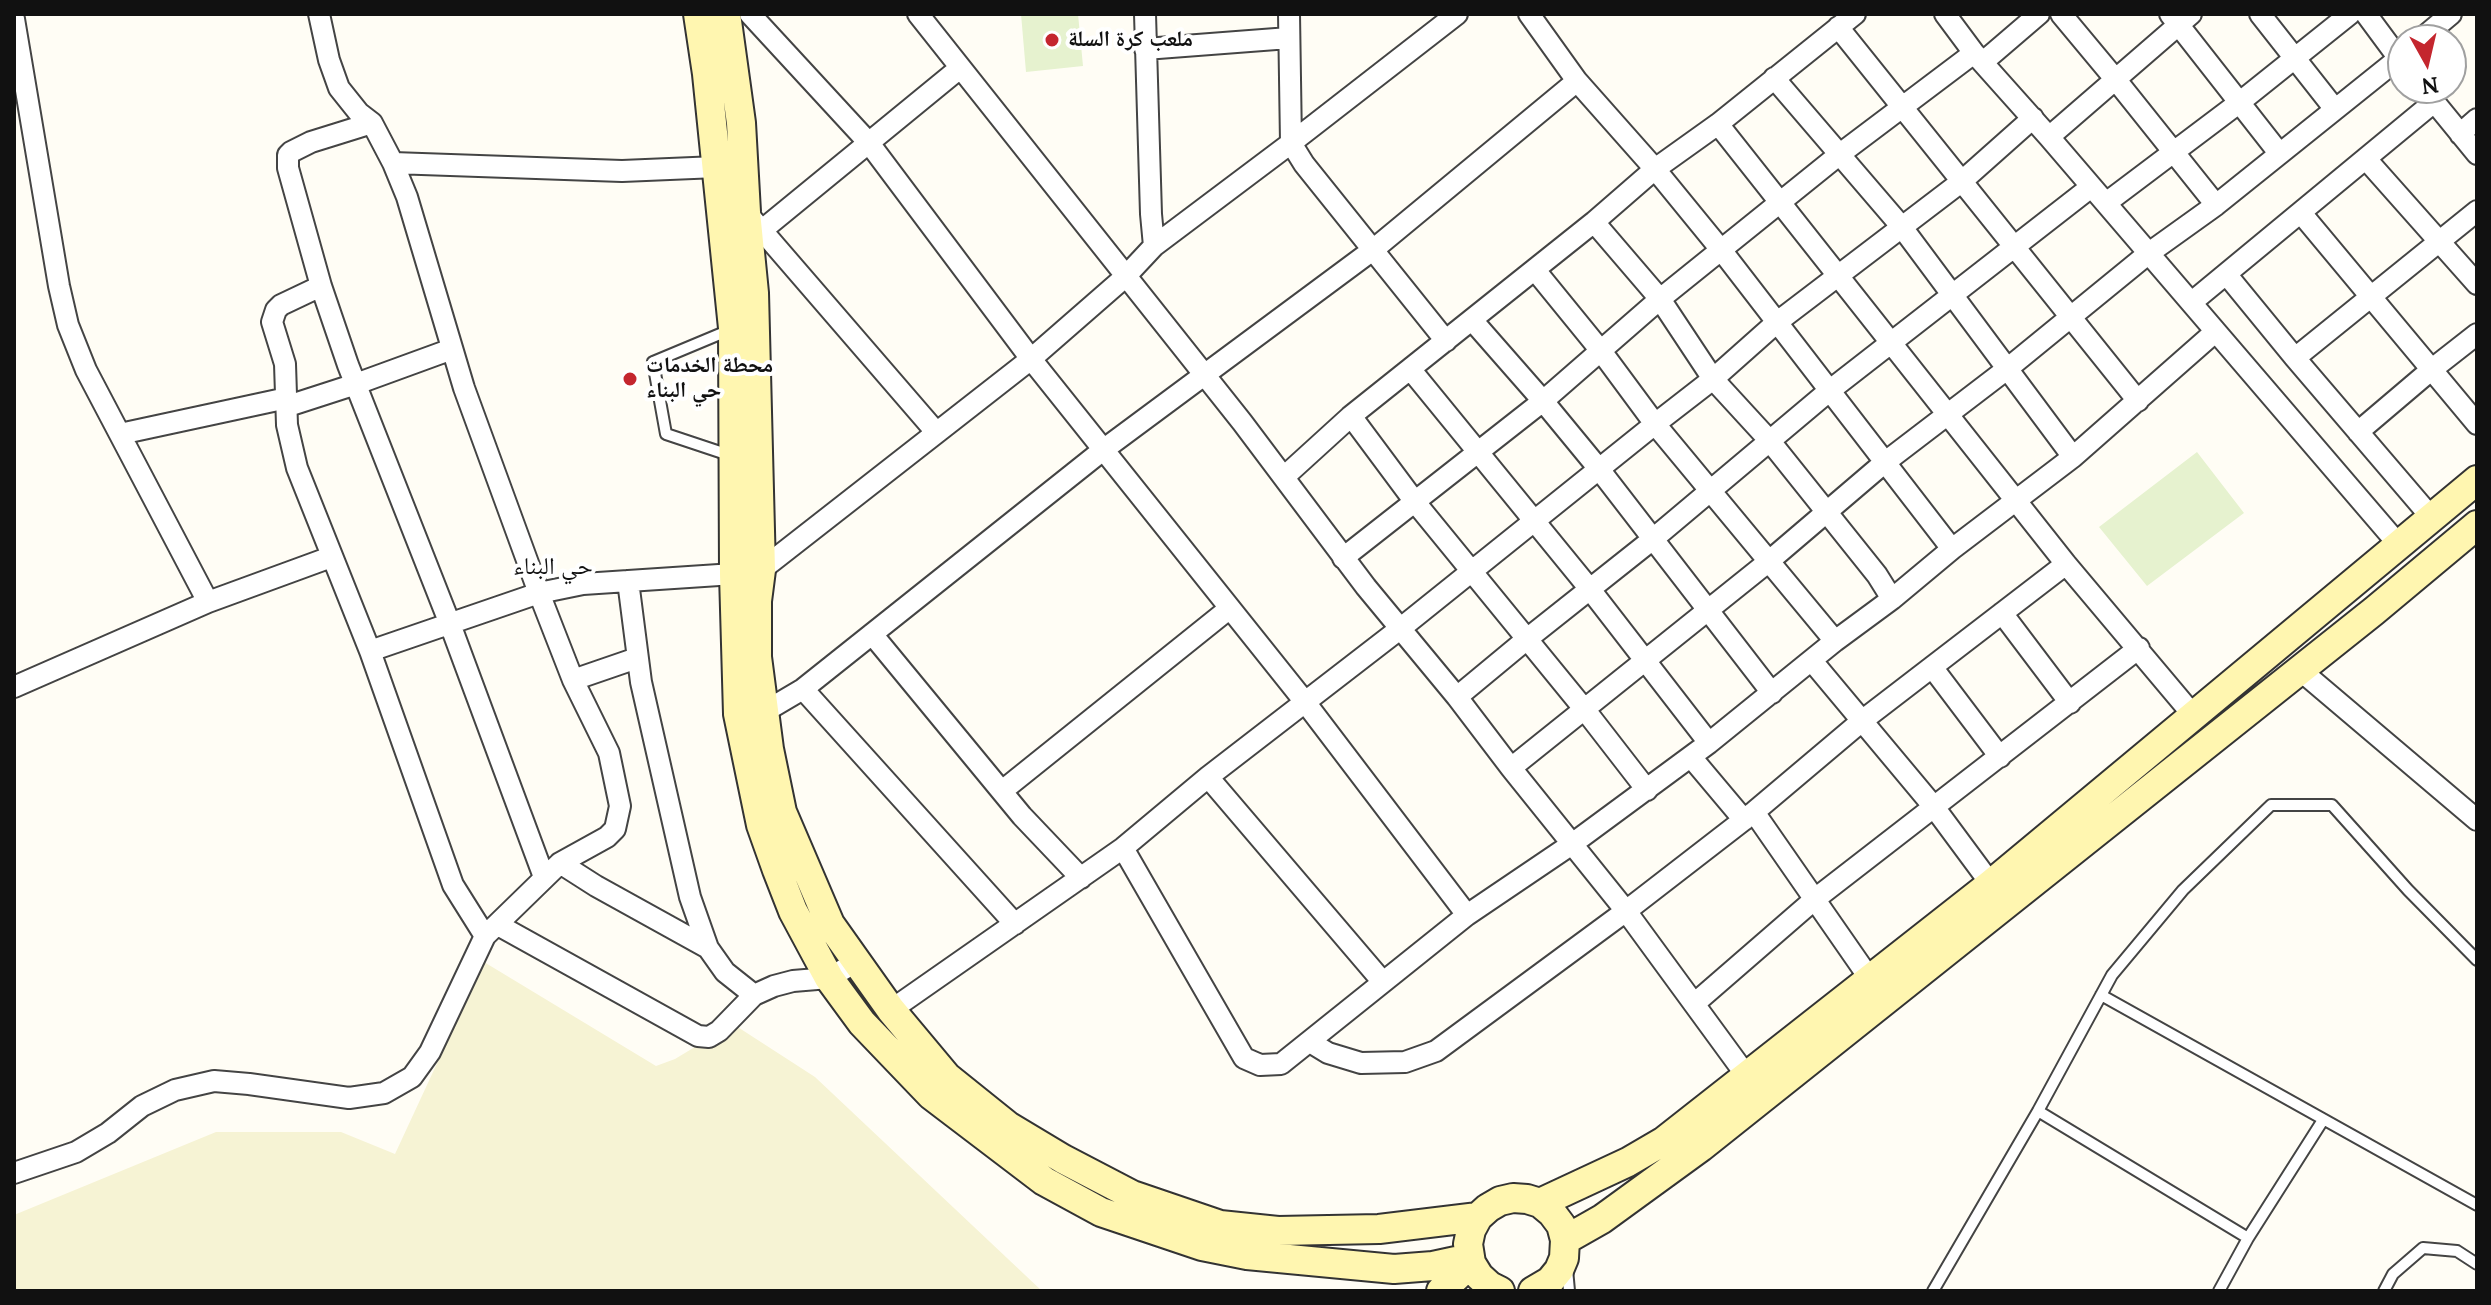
<!DOCTYPE html>
<meta charset="utf-8">
<style>
body{margin:0}
#map{position:relative;width:2491px;height:1305px;overflow:hidden;background:#fffdf5;font-family:Lora,serif}
canvas{display:block}
.frame{position:absolute;inset:0;border:16px solid #111;pointer-events:none}
.north{position:absolute;left:2387px;top:24px;width:80px;height:80px;box-sizing:border-box;background:#fff;border:2px solid #a0a0a0;border-radius:50%;rotate:172deg;font-size:22px;font-weight:700;line-height:32px;text-align:center;color:#111}
.north::after{content:'';display:block;margin:auto;width:28px;height:36px;background:#c4262e;clip-path:polygon(50% 0,100% 100%,50% 72%,0 100%)}
</style>
<div id="map">
<canvas width="2491" height="1305"></canvas>
<div class="frame"></div>
<div class="north">N</div>
</div>
<script>
const c = document.querySelector('canvas').getContext('2d');
c.lineJoin = 'round';
function paint(path, color) { c.fillStyle = color; c.fill(path, 'evenodd'); }
const poly = rows => new Path2D(rows.map(r => 'M' + r).join(''));
function stroke(path, color, width, dash) { c.strokeStyle = color; c.lineWidth = width; c.lineCap = dash ? 'butt' : 'round'; c.setLineDash(dash || []); c.stroke(path); }
function drawText(font, color, halo, rows, align = 'center') {
  c.font = font + ' Lora,"Noto Naskh Arabic",serif'; c.lineWidth = 8; c.setLineDash([]); c.textBaseline = 'middle'; c.strokeStyle = halo; c.fillStyle = color; for (const [text, x, y, turn = 0] of rows) {
    c.save(); c.translate(x, y); c.rotate((+turn || 0) * Math.PI / 180); c.textAlign = isNaN(turn) ? turn : align; if (halo) c.strokeText(text, 0, 0); c.fillText(text, 0, 0); c.restore();
  }
}
paint(poly([
 [484,962,656,1066,675,1059,733,1024,815,1077,1042,1291,14,1291,14,1215,216,1132,341,1132,395,1154]
]), '#f6f3d4');
paint(poly([
 [1021,14,1078,14,1083,66,1026,72],
 [2197,452,2244,513,2147,586,2099,527]
]), '#e6f2cf');
const lane = poly([
 [732,329,653,362,666,434,732,456],
 [2101,995,2477,1205],
 [2038,1111,2248,1238],
 [1567,1269,1569,1291],
 [1933,1291,2038,1111,2112,975,2183,890,2271,805,2332,805,2408,890,2477,960],
 [2219,1291,2248,1238,2323,1120],
 [2384,1291,2393,1274,2423,1248,2457,1251,2477,1264]
]);
const street = poly([
 [750,14,869,143,1031,359,1305,702,1467,915],
 [918,14,1242,422,1366,587,1457,697,1511,768,1626,911,1746,1075],
 [1145,14,1151,214,1154,246],
 [1289,14,1291,143,1304,164,1446,341],
 [1529,14,1577,81,1655,169,1722,251,1952,549],
 [1945,14,1974,53,2049,137,2399,545],
 [2061,14,2116,80,2216,205],
 [2170,14,2279,153],
 [2260,14,2334,108],
 [2366,14,2403,64],
 [14,19,59,286,68,325,86,370,208,602],
 [1838,27,2138,401],
 [2420,40,2451,14],
 [1145,49,1289,38],
 [1983,62,2039,14],
 [1774,78,1901,226,2073,457],
 [2423,88,2477,154],
 [372,123,311,142,291,152,288,155,288,168,321,286,348,365,450,624,544,877],
 [1718,124,2066,564,2193,715],
 [2460,134,2477,119],
 [2049,137,2191,14],
 [2366,159,2477,284],
 [393,163,622,171,717,167],
 [2106,203,2240,102,2350,14],
 [746,212,936,432],
 [2301,213,2477,424],
 [1594,222,1660,299,1713,379,1769,440,1877,575,1892,599],
 [761,231,960,68],
 [1535,270,1601,351,1655,424,1835,641],
 [2227,275,2295,358,2431,517],
 [321,286,281,305,276,310,272,322,285,364,287,425,297,468,370,651,453,885,485,936],
 [2192,302,2434,102],
 [1472,320,1543,401,1599,469,1772,693],
 [2295,358,2477,211],
 [1411,370,1589,588,1709,743],
 [288,406,356,384,452,349],
 [1351,416,1415,502,1585,710,1647,790],
 [2358,432,2431,370,2477,334],
 [120,434,287,398],
 [1284,477,1351,416,1594,222,1655,169,1718,124,1855,14],
 [1343,558,1543,401,1660,299,1840,154,1974,53],
 [761,570,1031,359,1125,277,1154,246,1291,143,1457,14],
 [628,581,641,682,690,897,708,948,725,972,754,995,774,986,793,981,829,978,856,962],
 [2002,613,2070,703],
 [872,634,1022,816,1081,878],
 [370,651,539,593,583,584,734,574],
 [1812,661,1934,807,1991,884],
 [1932,667,2000,757],
 [2300,670,2477,820],
 [573,680,637,658],
 [14,687,208,602,331,557],
 [803,689,1015,924],
 [1457,697,1527,639,1653,539,1829,391,2091,187],
 [764,712,803,689,1103,450,1374,249,1577,81],
 [1691,757,1744,820],
 [1511,768,1768,562,1884,463,2007,369,2149,253,2216,205,2403,55],
 [1208,777,1382,981],
 [1002,791,1230,608],
 [1754,812,1870,979],
 [1123,848,1244,1058,1260,1065,1281,1064,1467,915,1572,844,1709,743,1835,641,1892,599,1952,549,2073,457,2215,332],
 [560,863,596,886,708,948],
 [498,925,698,1036,709,1037,719,1031,754,995],
 [1694,1004,1815,899,2139,648],
 [891,1010,1123,848,1208,777,1401,628,1655,424,1713,379,1776,323,1961,182,2033,118],
 [1310,1042,1328,1053,1361,1063,1405,1062,1436,1051,1626,911,1754,812,1863,720,2066,564],
 [14,1173,76,1152,108,1133,142,1106,175,1090,214,1081,249,1084,349,1098,384,1093,412,1077,430,1052,485,936,560,863,607,837,615,829,620,806,609,753,573,680,539,593,464,388,407,197,393,163,372,123,359,113,339,88,329,60,319,14]
]);
const secondary = poly([
 [698,14,707,74,733,328,734,574,738,714,761,825,777,870,793,911,829,978,862,1023,931,1095,1044,1181,1101,1212,1202,1246,1247,1255,1394,1269,1433,1266,1470,1258],
 [726,14,741,123,746,212,754,293,761,570,757,601,757,657,769,749,782,812,830,924,891,1010,947,1077,1008,1126,1063,1159,1132,1195,1220,1225,1278,1231,1379,1229,1478,1217],
 [1540,1203,1628,1162,1664,1141,1991,884,2477,480],
 [1565,1240,1602,1219,1701,1147,2374,611,2477,525],
 [1441,1291,1471,1263],
 [1500,1291,1490,1286,1479,1276,1471,1263,1468,1244,1471,1230,1478,1217,1488,1208,1500,1201,1513,1198,1527,1199,1540,1203,1552,1213,1561,1225,1565,1240,1564,1258,1559,1270,1550,1281,1533,1291]
]);
stroke(lane, '#444', 14);
stroke(street, '#444', 24);
stroke(secondary, '#333', 32);
stroke(lane, '#fff', 10);
stroke(street, '#fff', 20);
stroke(secondary, '#fff6b0', 28);
for (const [x, y, r, color] of [
 [1052,40,8,"#c4262e"],
 [630,379,8,"#c4262e"]
]) { const dot = new Path2D(); dot.arc(x, y, r, 0, 2 * Math.PI); c.fillStyle = color; c.fill(dot); stroke(dot, '#fff', 3); }
drawText('bold 22px', '#111', '#fff', [
 ["ملعب كرة السلة",1068,40],
 ["محطة الخدمات",646,366],
 ["حي البناء",646,391]
], 'left');
drawText('24px', '#111', '#fff', [
 ["حي البناء",553,567]
]);
</script>
